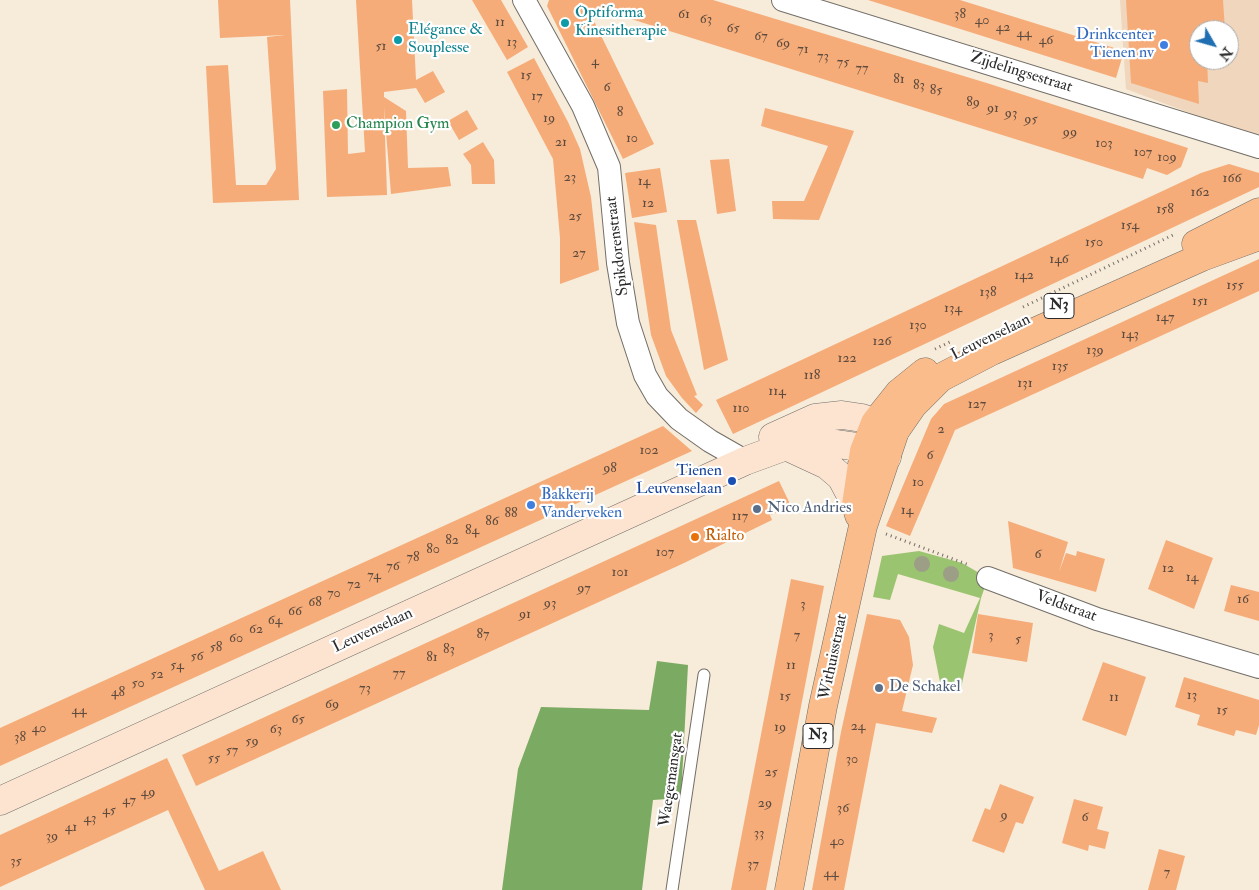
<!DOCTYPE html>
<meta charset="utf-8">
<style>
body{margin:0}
#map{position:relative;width:1259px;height:890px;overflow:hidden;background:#f7ebd9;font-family:"IM FELL Double Pica",serif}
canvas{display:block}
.north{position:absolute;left:1189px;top:20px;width:50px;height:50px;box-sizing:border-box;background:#fff;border:1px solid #aaa;border-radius:50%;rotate:128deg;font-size:14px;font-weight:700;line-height:20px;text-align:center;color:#2b2b2b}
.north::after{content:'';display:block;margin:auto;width:18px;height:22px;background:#1f6fb2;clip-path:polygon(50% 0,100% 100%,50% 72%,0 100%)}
</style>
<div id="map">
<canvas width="1259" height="890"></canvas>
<div class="north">N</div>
</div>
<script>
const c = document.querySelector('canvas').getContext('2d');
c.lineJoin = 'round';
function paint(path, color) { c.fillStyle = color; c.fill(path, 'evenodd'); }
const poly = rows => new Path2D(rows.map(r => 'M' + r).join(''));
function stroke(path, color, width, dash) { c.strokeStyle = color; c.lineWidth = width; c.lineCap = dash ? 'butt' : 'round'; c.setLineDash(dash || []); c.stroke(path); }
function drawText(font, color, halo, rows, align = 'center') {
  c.font = font + ' "IM FELL Double Pica",serif'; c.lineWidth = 4.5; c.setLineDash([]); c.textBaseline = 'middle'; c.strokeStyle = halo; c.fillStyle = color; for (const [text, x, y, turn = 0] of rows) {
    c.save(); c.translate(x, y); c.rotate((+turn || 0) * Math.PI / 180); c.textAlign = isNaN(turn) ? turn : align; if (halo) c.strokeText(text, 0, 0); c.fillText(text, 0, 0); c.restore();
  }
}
paint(poly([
 [1120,0,1259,0,1259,139,1126,89],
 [1199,30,1229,30,1229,60,1199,60]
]), '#efd6bc');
paint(poly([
 [919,551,962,563,988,578,981,598,961,688,940,682,933,647,939,624,964,633,980,598,898,574,890,600,873,597,882,556]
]), '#9ac470');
paint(poly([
 [657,661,688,665,681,798,653,800,642,890,502,890,518,769,541,707,649,710]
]), '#7baa62');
paint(poly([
 [218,0,290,0,299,200,213,203,206,66,228,65,236,185,266,185,276,169,267,37,285,35,220,38],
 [356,0,412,0,416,80,433,71,445,92,425,103,416,88,384,92,384,97,406,111,408,168,448,167,451,186,391,194,384,107,387,195,327,197,323,91,347,89,348,154,365,152],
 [472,0,501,0,528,47,507,60],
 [549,0,713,0,990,84,1188,148,1181,167,1167,175,1147,168,1143,179,599,9,591,15,654,144,623,159,547,6],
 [868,0,960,0,1124,51,1116,78],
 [1126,0,1223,0,1225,30,1199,30,1199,60,1207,60,1208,83,1198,81,1199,104,1131,83],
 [534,58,568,122,580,149,591,197,599,270,560,284,560,238,553,159,507,72],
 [765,108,854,131,819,220,773,219,772,201,804,201,828,146,761,126],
 [467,110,478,129,459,140,448,121],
 [483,142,494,160,495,184,472,184,471,165,463,154],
 [729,159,736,211,717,214,710,160],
 [1229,164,1259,173,1259,187,733,434,716,400,1201,173],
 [660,168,667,212,632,218,625,173],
 [677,220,696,220,728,360,704,370],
 [634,222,656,225,671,330,697,395,694,396,703,405,696,413,682,398,666,376,651,335],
 [1259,259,1259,291,955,430,910,536,886,526,931,419,944,404],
 [663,426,692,451,0,766,0,728],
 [779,481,791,506,771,515,766,505,772,520,682,564,196,786,182,755],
 [1008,521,1068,542,1059,572,1066,553,1076,556,1077,551,1105,559,1096,592,1013,568],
 [1166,540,1213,558,1194,609,1148,589],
 [791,579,824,586,766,890,731,890],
 [1231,585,1259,592,1259,621,1224,611],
 [867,614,900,620,909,637,913,665,902,711,937,718,932,733,876,723,844,890,812,890,841,732],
 [978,614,1033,623,1027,662,972,653],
 [1103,662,1146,677,1126,736,1082,720],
 [1184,677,1259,700,1259,725,1256,735,1236,730,1234,736,1197,725,1200,715,1175,707],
 [167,758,219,871,263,851,281,890,205,890,168,810,0,887,0,835],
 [1000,784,1034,797,1023,824,1016,822,1004,853,972,841,985,808,990,810],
 [1074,799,1103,807,1097,829,1109,832,1105,849,1089,845,1088,851,1062,843],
 [1159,849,1185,856,1176,890,1148,890]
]), '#f5ac79');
const lane = poly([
 [672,890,704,675]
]);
const street = poly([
 [524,0,583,106,609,167,618,263,628,323,645,375,657,396,679,419,710,441,745,461],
 [783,0,1259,147],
 [988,578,1097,619,1259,667]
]);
const secondary = poly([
 [773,437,815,418,842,415,862,418,895,431],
 [786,446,827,465,841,477,856,505],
 [0,801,745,461,786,446,809,440,851,446,887,457]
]);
const primary = poly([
 [1196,244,1259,212],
 [859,515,856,505,864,451,875,423,899,393,925,372],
 [789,890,823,706,863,526,895,431,913,405,940,378,992,351,1202,257,1259,236]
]);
stroke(lane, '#726e68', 13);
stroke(street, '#726e68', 24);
stroke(secondary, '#726e68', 29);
stroke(primary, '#726e68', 29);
stroke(poly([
 [1023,307,1173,235],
 [935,349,950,342],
 [886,534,969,565]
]), '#726e68', 3, [1, 4]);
stroke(lane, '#fff', 11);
stroke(street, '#fff', 22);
stroke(secondary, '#fde4d1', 28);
stroke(primary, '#fabc8b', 28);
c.fillStyle = '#9c9f86';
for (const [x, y] of [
 [922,564],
 [951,574]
]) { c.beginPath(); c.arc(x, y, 8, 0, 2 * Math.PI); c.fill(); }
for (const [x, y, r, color] of [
 [565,23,5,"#0f9aa8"],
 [398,40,5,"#0f9aa8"],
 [1164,45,5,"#3f7fe0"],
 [336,125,5,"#2e9e5b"],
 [732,481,5,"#1a4fb4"],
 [531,505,5,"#3f7fe0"],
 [757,509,5,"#5c6f8a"],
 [695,537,5,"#e8710a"],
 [879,688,5,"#5c6f8a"]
]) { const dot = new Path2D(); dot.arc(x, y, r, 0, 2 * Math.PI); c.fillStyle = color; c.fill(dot); stroke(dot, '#fff', 2); }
drawText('14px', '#5e4b3e', null, [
 ["61",684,15],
 ["38",960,15],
 ["63",706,20],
 ["40",982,21],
 ["11",500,23],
 ["42",1003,28],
 ["65",733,29],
 ["44",1024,34],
 ["67",761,37],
 ["46",1046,41],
 ["13",512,43],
 ["69",783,44],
 ["51",381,47],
 ["71",803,50],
 ["73",823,57],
 ["4",595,62],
 ["75",843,63],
 ["77",862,69],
 ["15",526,76],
 ["81",899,80],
 ["83",919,86],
 ["6",607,88],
 ["85",936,91],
 ["17",537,97],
 ["89",973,103],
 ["91",993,109],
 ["8",620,113],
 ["93",1011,114],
 ["19",549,119],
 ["95",1031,120],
 ["99",1070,133],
 ["10",632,139],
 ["21",561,143],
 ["103",1104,144],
 ["107",1143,153],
 ["109",1167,158],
 ["23",570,178],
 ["166",1232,179],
 ["14",644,182],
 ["162",1200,193],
 ["12",648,204],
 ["158",1165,210],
 ["25",575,217],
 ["154",1130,226],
 ["150",1094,243],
 ["27",579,254],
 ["146",1059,260],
 ["142",1024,276],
 ["155",1235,286],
 ["138",988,293],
 ["151",1200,302],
 ["134",953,309],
 ["147",1165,318],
 ["130",918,326],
 ["143",1130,335],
 ["126",882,342],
 ["139",1095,351],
 ["122",847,359],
 ["135",1060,367],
 ["118",812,376],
 ["131",1025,384],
 ["114",777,392],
 ["127",977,405],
 ["110",741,409],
 ["2",941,430],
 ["102",649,451],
 ["6",930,456],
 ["98",610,469],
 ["10",918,483],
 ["14",907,511],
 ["88",511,514],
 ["117",740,517],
 ["86",492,522],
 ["84",472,531],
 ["82",452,541],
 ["80",433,550],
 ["107",665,553],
 ["6",1038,555],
 ["78",413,558],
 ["76",393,567],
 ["12",1168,569],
 ["101",620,573],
 ["74",374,576],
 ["14",1192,578],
 ["72",354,585],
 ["97",584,589],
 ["70",334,594],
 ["16",1243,600],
 ["68",315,603],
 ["93",550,604],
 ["3",803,605],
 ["66",295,612],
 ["91",525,615],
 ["64",275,621],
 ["62",256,630],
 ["87",483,635],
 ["7",797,636],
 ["3",991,636],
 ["60",236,639],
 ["5",1018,640],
 ["58",216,648],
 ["83",449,650],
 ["56",197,657],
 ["81",432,658],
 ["54",177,666],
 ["11",791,666],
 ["77",399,674],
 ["52",157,675],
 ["50",138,684],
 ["73",365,689],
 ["48",118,693],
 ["13",1192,696],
 ["15",785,697],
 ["11",1114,698],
 ["69",332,705],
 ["44",79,711],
 ["15",1222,711],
 ["65",298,720],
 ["24",858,727],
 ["19",780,728],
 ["40",39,729],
 ["63",276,730],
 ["38",20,738],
 ["59",252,742],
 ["57",232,751],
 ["55",214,759],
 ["30",852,760],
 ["25",771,773],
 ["49",148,793],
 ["47",129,801],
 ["29",765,804],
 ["36",843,809],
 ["45",109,811],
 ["9",1004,816],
 ["6",1085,818],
 ["43",90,819],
 ["41",71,828],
 ["33",759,834],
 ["39",52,837],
 ["40",837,842],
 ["35",16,862],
 ["37",753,865],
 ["7",1167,873],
 ["44",831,874]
]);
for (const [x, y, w] of [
 [1059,306,30],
 [818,736,30]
]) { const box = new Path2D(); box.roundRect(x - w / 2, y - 12.5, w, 25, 4); c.fillStyle = '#fff'; c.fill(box); stroke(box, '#2b2b2b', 1); }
drawText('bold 15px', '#2b2b2b', null, [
 ["N3",1059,306],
 ["N3",818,736]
]);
drawText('16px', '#0d838f', '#fff', [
 ["Optiforma",575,14],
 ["Kinesitherapie",575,32],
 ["Elégance &",408,31],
 ["Souplesse",408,49]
], 'left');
drawText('16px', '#366cbe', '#fff', [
 ["Drinkcenter",1154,36],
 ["Tienen nv",1154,54],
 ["Bakkerij",541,496,"left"],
 ["Vanderveken",541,514,"left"]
], 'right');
drawText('16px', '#2b2b2b', '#fff', [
 ["Zijdelingsestraat",1021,73,17],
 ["Spikdorenstraat",618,246,-97],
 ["Leuvenselaan",991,338,-26],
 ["Veldstraat",1066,607,20],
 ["Leuvenselaan",373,631,-25],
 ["Withuisstraat",834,657,-78],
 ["Waegemansgat",672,780,-82]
]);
drawText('16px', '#27864d', '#fff', [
 ["Champion Gym",346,125]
], 'left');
drawText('16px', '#164399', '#fff', [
 ["Tienen",722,472],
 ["Leuvenselaan",722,490]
], 'right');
drawText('16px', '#4e5e75', '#fff', [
 ["Nico Andries",767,509],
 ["De Schakel",889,688]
], 'left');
drawText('16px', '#c56008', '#fff', [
 ["Rialto",705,537]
], 'left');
</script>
